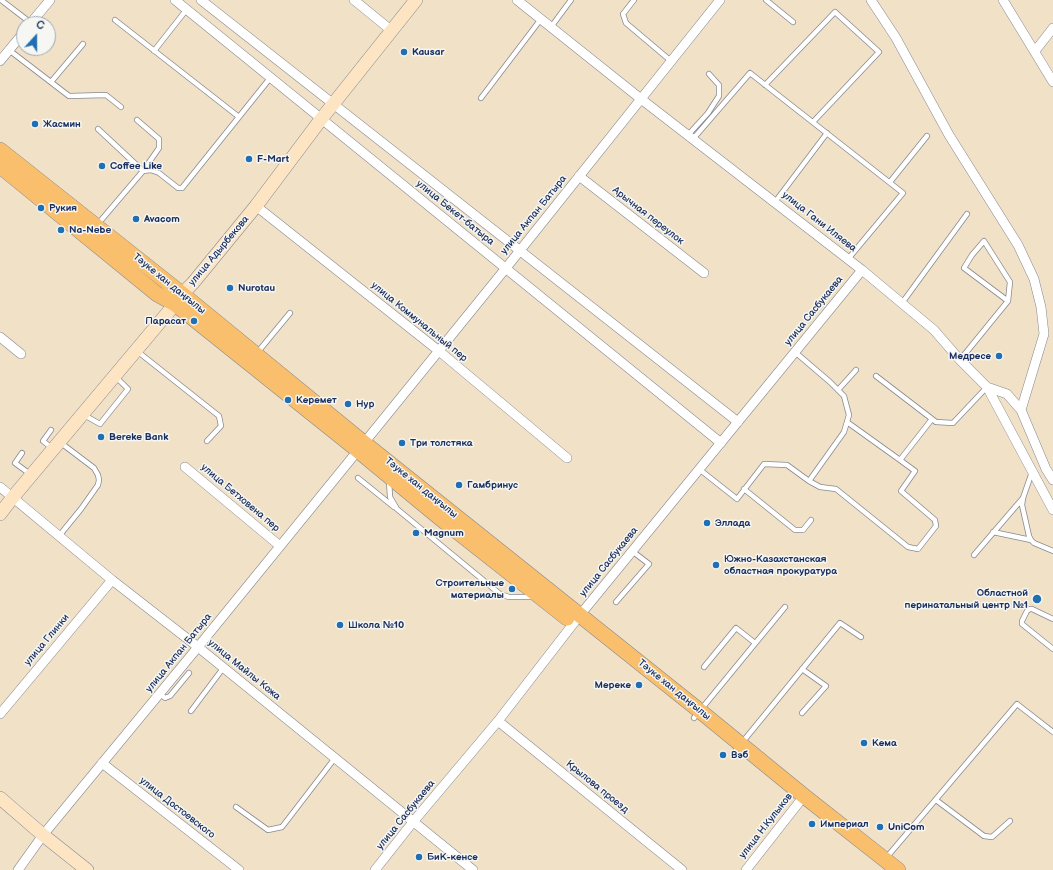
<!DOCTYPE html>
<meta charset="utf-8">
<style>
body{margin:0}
#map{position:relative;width:1053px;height:870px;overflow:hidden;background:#f1e2c7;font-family:"Balsamiq Sans",sans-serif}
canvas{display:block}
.north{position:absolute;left:16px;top:16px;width:40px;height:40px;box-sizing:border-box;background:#f6f6f2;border:1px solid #9ea6b7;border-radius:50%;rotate:21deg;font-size:11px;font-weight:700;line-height:16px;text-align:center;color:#1b2f5e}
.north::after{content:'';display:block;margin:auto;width:14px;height:18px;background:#1f6fb2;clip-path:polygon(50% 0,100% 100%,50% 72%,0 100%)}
</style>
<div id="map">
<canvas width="1053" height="870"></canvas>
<div class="north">С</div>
</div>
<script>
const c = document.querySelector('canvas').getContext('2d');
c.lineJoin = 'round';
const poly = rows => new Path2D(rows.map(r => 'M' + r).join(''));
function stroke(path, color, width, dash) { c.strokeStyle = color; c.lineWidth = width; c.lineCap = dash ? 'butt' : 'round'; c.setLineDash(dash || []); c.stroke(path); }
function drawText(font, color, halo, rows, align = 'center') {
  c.font = font + ' "Balsamiq Sans",sans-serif'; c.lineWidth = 3; c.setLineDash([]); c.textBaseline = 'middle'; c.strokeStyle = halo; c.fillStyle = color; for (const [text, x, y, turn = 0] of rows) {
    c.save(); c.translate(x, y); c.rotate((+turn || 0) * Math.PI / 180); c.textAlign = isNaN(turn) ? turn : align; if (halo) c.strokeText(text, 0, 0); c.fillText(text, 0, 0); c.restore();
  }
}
const lane = poly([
 [1,0,31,23],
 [634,0,623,14,626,23,671,61],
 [766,0,793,22],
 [115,20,239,117],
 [551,27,571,0],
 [9,50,69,96,106,95,121,107],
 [154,51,187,9],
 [51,82,83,44],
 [765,85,835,12,879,52,813,122],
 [481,98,541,19],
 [98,129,143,171,159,148,159,139,137,120],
 [688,135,708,113,719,96,719,85,709,74],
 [693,139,750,73,903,193,848,259],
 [890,182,927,136],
 [775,202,827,133],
 [97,225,143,171,151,170,159,173,178,188,182,188,271,77],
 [902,303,967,214],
 [137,351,219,416,221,426,207,441],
 [795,352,830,382,844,396,849,415,844,432,809,481,820,487,836,489,908,547,918,549,936,526,935,520,901,491,915,471,900,460,932,419],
 [257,353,290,313],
 [960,360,1008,301,1010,282,984,241,972,255,964,268,1008,301],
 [876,376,936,422,953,423,987,387],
 [838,390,856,370],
 [84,415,100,424,128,389,115,376],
 [847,422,900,460],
 [51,430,43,441,52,448],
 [22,453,15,463,30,474],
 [699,469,737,499,764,464,787,465,809,481],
 [1032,472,1023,498,1022,505,1029,536,1031,540,1034,543,1053,551],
 [358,478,394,507],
 [389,481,390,497,397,509,500,594,509,597,533,597],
 [744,489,795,530,803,530,811,520],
 [993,532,1031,540],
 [59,536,81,509,98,485,99,480,98,475,94,468,61,443],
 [974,555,1023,498],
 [616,602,649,564,632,551],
 [1053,619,1032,609,1030,609,1027,611,1022,621,1022,624,1053,649],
 [704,667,736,628,755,643],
 [802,669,826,686,802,713],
 [160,694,165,698,170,696,189,673],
 [191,711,224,667],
 [694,718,785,607],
 [736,750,840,623,861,637],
 [936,800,984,836,992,837,1010,821],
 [236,807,268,830,282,827,335,758],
 [886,858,1017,704,1053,732]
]);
const street = poly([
 [175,0,721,443],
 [201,0,738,422],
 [354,0,392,31],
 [517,0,641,99,862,270,934,330,960,360,987,387,1053,510],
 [871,0,896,38,949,135,1018,245,1034,279,1041,307,1044,334,1021,410],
 [1003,0,1053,82],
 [30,24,50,0],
 [1035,51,1053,28],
 [0,61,24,32],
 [579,176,704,273],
 [256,206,439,351,567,458],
 [0,337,21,354],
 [987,387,1007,394,1021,410,1046,469,1053,480],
 [185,467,280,546],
 [0,487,112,580,198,647,473,870],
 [0,714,112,580],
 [498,721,682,870],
 [102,763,239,870],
 [18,870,43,835,198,647,364,443,506,268,720,0],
 [375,870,413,822,498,721,580,615,862,270],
 [746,870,804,796]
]);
const secondary = poly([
 [0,514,13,497,175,304,182,294,193,283,256,206,322,118,416,0],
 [0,798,43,835,87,870]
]);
const primary = poly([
 [0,150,182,294,364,443,700,711,804,796,898,870],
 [0,166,157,294,175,304,350,444,440,518,567,618]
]);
stroke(lane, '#868892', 6);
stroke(street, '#868892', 10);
stroke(secondary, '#868892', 14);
stroke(primary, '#868892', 16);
stroke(lane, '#fff', 4.5);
stroke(street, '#fff', 9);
stroke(secondary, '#fde5c4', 13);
stroke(primary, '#f9bf6c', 15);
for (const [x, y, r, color] of [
 [404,52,4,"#1f6fb2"],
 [35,124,4,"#1f6fb2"],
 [249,159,4,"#1f6fb2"],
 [102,166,4,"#1f6fb2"],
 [41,208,4,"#1f6fb2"],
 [136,219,4,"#1f6fb2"],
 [61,230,4,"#1f6fb2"],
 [230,288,4,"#1f6fb2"],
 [194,321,4,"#1f6fb2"],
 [999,356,4,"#1f6fb2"],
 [288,400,4,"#1f6fb2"],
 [348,404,4,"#1f6fb2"],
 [101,437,4,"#1f6fb2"],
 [402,443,4,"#1f6fb2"],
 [459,485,4,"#1f6fb2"],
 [707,523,4,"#1f6fb2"],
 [416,533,4,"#1f6fb2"],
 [716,565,4,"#1f6fb2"],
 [512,589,4,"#1f6fb2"],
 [1037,599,5,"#1f6fb2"],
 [340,625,4,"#1f6fb2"],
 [639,685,4,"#1f6fb2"],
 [864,743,4,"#1f6fb2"],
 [723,755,4,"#1f6fb2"],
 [812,824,4,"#1f6fb2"],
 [880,827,4,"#1f6fb2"],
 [419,857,4,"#1f6fb2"]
]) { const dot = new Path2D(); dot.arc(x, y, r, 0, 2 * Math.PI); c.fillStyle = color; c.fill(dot); stroke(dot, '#f6f6f2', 1.5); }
drawText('bold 10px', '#1b2f5e', '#f6f6f2', [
 ["Kausar",412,52],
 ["Жасмин",43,124],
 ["F-Mart",257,159],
 ["Coffee Like",110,166],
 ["Рукия",49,208],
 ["Avacom",144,219],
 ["Na-Nebe",69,230],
 ["Nurotau",238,288],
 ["Парасат",186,321,"right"],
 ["Медресе",991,356,"right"],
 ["Керемет",296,400],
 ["Нур",356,404],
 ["Bereke Bank",109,437],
 ["Три толстяка",410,443],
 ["Гамбринус",467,485],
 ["Эллада",715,523],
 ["Magnum",424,533],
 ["Южно-Казахстанская",724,559],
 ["областная прокуратура",724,571],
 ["Строительные",504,583,"right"],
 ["материалы",504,595,"right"],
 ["Областной",1028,593,"right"],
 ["перинатальный центр №1",1028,605,"right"],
 ["Школа №10",348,625],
 ["Мереке",631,685,"right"],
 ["Кема",872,743],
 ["Вэб",731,755],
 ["Империал",820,824],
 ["UniCom",888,827],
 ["БиК-кенсе",427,857]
], 'left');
drawText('10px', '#1b2f5e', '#f6f6f2', [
 ["улица Бекет-батыра",455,213,39],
 ["улица Акпан Батыра",534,215,-51],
 ["Арычная переулок",648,216,38],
 ["улица Гани Иляева",819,222,38],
 ["улица Адырбекова",219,251,-50],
 ["Тәуке хан даңғылы",169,284,39],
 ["улица Сасбукаева",814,311,-51],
 ["улица Коммунальный пер",419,322,39],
 ["Тәуке хан даңғылы",421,488,39],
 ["улица Бетховена пер",240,498,40],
 ["улица Сасбукаева",609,562,-51],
 ["улица Глинки",47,640,-50],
 ["улица Акпан Батыра",179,653,-51],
 ["улица Майлы Кожа",244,670,39],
 ["Тәуке хан даңғылы",674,690,39],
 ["Крылова проезд",597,787,39],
 ["улица Достоевского",177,808,38],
 ["улица Сасбукаева",406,815,-51],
 ["улица Н.Кулыков",766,826,-52]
]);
</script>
